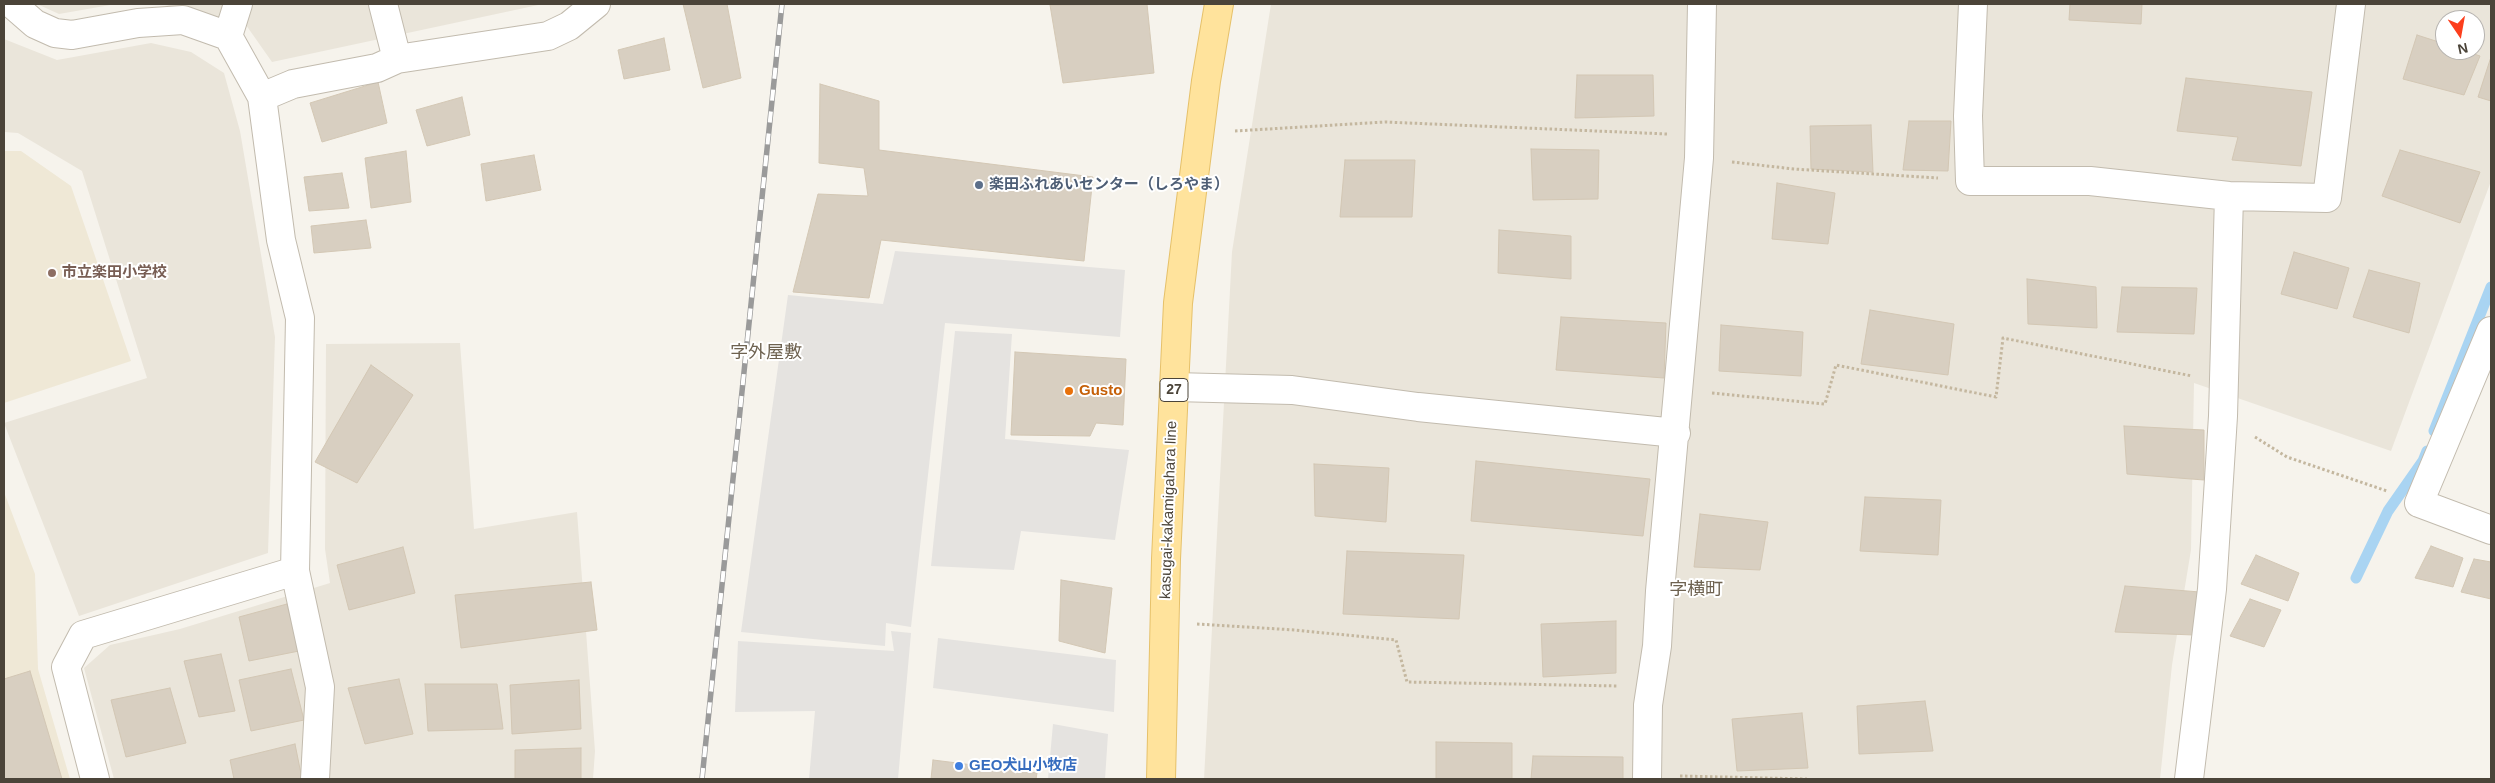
<!DOCTYPE html>
<meta charset="utf-8">
<style>
body{margin:0}
#map{position:relative;width:2495px;height:783px;overflow:hidden;background:#f6f3ec;font-family:Arial,sans-serif}
canvas{display:block}
.frame{position:absolute;inset:0;border:5px solid #4b4439;pointer-events:none}
.north{position:absolute;left:2435px;top:10px;width:50px;height:50px;box-sizing:border-box;background:#fff;border:1px solid #b7b4b0;border-radius:50%;rotate:168deg;font-size:14px;font-weight:700;line-height:20px;text-align:center;color:#4b4439}
.north::after{content:'';display:block;margin:auto;width:18px;height:22px;background:#fc3f1d;clip-path:polygon(50% 0,100% 100%,50% 72%,0 100%)}
</style>
<div id="map">
<canvas width="2495" height="783"></canvas>
<div class="frame"></div>
<div class="north">N</div>
</div>
<script>
const c = document.querySelector('canvas').getContext('2d');
c.lineJoin = 'round';
function paint(path, color) { c.fillStyle = color; c.fill(path, 'evenodd'); }
const poly = rows => new Path2D(rows.map(r => 'M' + r).join(''));
function stroke(path, color, width, dash) { c.strokeStyle = color; c.lineWidth = width; c.lineCap = dash ? 'butt' : 'round'; c.setLineDash(dash || []); c.stroke(path); }
function drawText(font, color, halo, rows, align = 'center') {
  c.font = font + ' Arial,"Noto Sans JP",sans-serif'; c.lineWidth = 4; c.setLineDash([]); c.textBaseline = 'middle'; c.strokeStyle = halo; c.fillStyle = color; for (const [text, x, y, turn = 0] of rows) {
    c.save(); c.translate(x, y); c.rotate((+turn || 0) * Math.PI / 180); c.textAlign = isNaN(turn) ? turn : align; if (halo) c.strokeText(text, 0, 0); c.fillText(text, 0, 0); c.restore();
  }
}
paint(poly([
 [37,4,116,4,59,14],
 [161,4,543,4,272,62,246,25],
 [1271,4,2491,4,2491,181,2391,451,2194,383,2191,550,2172,665,2160,779,1204,779,1232,252],
 [2445,20,2475,20,2475,50,2445,50],
 [4,39,57,60,151,43,191,52,224,73,240,131,275,337,268,553,79,616,4,423,147,378,82,171,18,133,4,132],
 [460,343,474,529,577,512,595,751,593,779,114,779,84,668,110,645,180,629,330,583,325,549,326,344]
]), '#eae5da');
paint(poly([
 [4,151,21,151,71,186,131,361,4,403],
 [4,492,35,574,38,669,70,779,4,779]
]), '#efe8d6');
paint(poly([
 [895,251,1125,270,1120,337,945,323,911,627,886,623,885,646,741,632,788,295,883,304],
 [955,331,1012,334,1005,439,1129,450,1115,540,1021,531,1014,570,931,566],
 [891,631,911,633,898,779,809,779,815,711,735,712,738,641,894,651],
 [938,638,1116,660,1114,712,933,688],
 [1053,724,1108,734,1105,779,1048,779]
]), '#e5e3e0');
stroke(poly([
 [2434,431,2491,287],
 [2356,578,2388,511,2423,461,2427,451]
]), '#a9d4f2', 11);
const building = poly([
 [683,4,727,4,741,78,703,88,683,4],
 [1147,4,1154,73,1063,83,1050,5,1147,4],
 [2070,4,2142,4,2141,24,2069,20,2070,4],
 [2417,35,2445,44,2445,50,2462,50,2480,56,2464,95,2403,79,2417,35],
 [664,38,670,70,624,79,618,50,664,38],
 [2491,57,2491,101,2478,97,2491,57],
 [1577,75,1653,75,1654,116,1575,118,1577,75],
 [2186,78,2312,92,2301,166,2232,160,2238,137,2177,131,2186,78],
 [378,82,387,123,322,142,310,103,378,82],
 [820,84,879,101,879,150,1093,177,1084,261,881,240,869,298,793,292,818,194,868,196,864,168,819,163,820,84],
 [462,97,470,135,427,146,416,110,462,97],
 [1909,121,1951,121,1948,171,1903,170,1909,121],
 [1871,125,1873,172,1811,169,1810,126,1871,125],
 [1531,149,1599,150,1598,199,1533,200,1531,149],
 [2400,150,2480,172,2460,223,2382,196,2400,150],
 [406,151,411,202,371,208,365,158,406,151],
 [534,155,541,190,486,201,481,164,534,155],
 [1345,160,1415,160,1412,217,1340,217,1345,160],
 [342,173,349,208,309,211,304,177,342,173],
 [1777,183,1835,193,1828,244,1772,239,1777,183],
 [366,220,371,248,314,253,311,226,366,220],
 [1499,230,1571,236,1571,279,1498,273,1499,230],
 [2294,252,2349,268,2337,309,2281,294,2294,252],
 [2369,270,2420,283,2409,333,2353,317,2369,270],
 [2027,279,2096,287,2097,328,2028,324,2027,279],
 [2122,287,2197,288,2194,334,2117,332,2122,287],
 [1870,310,1954,324,1948,375,1861,364,1870,310],
 [1561,317,1666,323,1664,378,1556,370,1561,317],
 [1721,325,1803,332,1801,376,1719,371,1721,325],
 [1015,352,1126,359,1123,425,1096,423,1090,436,1011,435,1015,352],
 [371,365,413,395,357,483,315,462,371,365],
 [2124,426,2204,430,2204,480,2127,474,2124,426],
 [1476,461,1650,479,1643,536,1471,521,1476,461],
 [1314,464,1389,468,1386,522,1315,516,1314,464],
 [1865,497,1941,500,1938,555,1860,551,1865,497],
 [1700,514,1768,522,1760,570,1694,567,1700,514],
 [2431,546,2463,558,2453,587,2415,578,2431,546],
 [403,547,415,593,349,610,337,565,403,547],
 [1347,551,1464,555,1459,619,1343,614,1347,551],
 [2256,555,2299,573,2288,601,2241,584,2256,555],
 [2474,559,2491,562,2491,599,2461,592,2474,559],
 [1061,580,1112,588,1105,653,1059,641,1061,580],
 [591,582,597,630,461,648,455,595,591,582],
 [2125,586,2200,592,2194,635,2115,632,2125,586],
 [2250,599,2281,610,2264,647,2230,636,2250,599],
 [287,604,299,651,249,661,239,617,287,604],
 [1616,621,1616,673,1543,677,1541,624,1616,621],
 [221,654,235,711,199,717,184,661,221,654],
 [291,669,304,720,251,731,239,680,291,669],
 [30,671,62,779,4,779,4,679,30,671],
 [399,679,413,734,365,744,348,688,399,679],
 [579,680,581,729,512,734,510,685,579,680],
 [425,684,497,684,503,729,428,731,425,684],
 [170,688,186,743,126,757,111,700,170,688],
 [1925,701,1933,751,1859,754,1857,706,1925,701],
 [1802,713,1808,768,1737,771,1732,719,1802,713],
 [1436,742,1512,743,1512,779,1436,779,1436,742],
 [295,744,302,779,234,779,230,760,295,744],
 [581,748,581,779,515,779,515,750,581,748],
 [1533,756,1623,757,1623,779,1531,779,1533,756],
 [933,760,1037,773,1036,779,931,779,933,760]
]);
paint(building, '#d8cfc1');
stroke(building, '#d3c7b4', 1);
const minor = poly([
 [12,4,35,24,55,33,72,35,138,23,183,20,228,36,262,97],
 [383,4,397,59],
 [1973,4,1968,116,1970,181,2090,181,2229,196,2327,198,2351,4],
 [228,36,238,4],
 [2491,331,2419,503,2491,530],
 [1174,387,1292,390,1418,407,1676,433],
 [95,779,66,667,83,635,295,571],
 [315,779,320,687,295,571,300,318,281,240,262,97,293,84,377,68,397,59,548,36,569,26,596,4],
 [1647,779,1648,705,1657,646,1660,591,1699,158,1702,4],
 [2189,779,2212,589,2223,416,2229,196]
]);
const major = poly([
 [1161,779,1166,559,1178,303,1206,81,1219,4]
]);
stroke(minor, '#c2bbae', 30);
stroke(major, '#e6c16a', 30);
stroke(poly([
 [1235,131,1385,122,1667,134],
 [1732,162,1794,169,1938,178],
 [1712,393,1825,404,1836,365,1996,397,2003,338,2192,376],
 [2255,437,2287,457,2387,491],
 [1197,624,1295,630,1396,640,1407,682,1618,686],
 [1680,776,1807,779]
]), '#c4b79f', 3, [2.5, 2.5]);
stroke(minor, '#fff', 28);
stroke(major, '#ffe39c', 28);
const rail = poly([
 [702,779,782,4]
]);
stroke(rail, '#9a9a9a', 5.5);
stroke(rail, '#fff', 4, [11]);
for (const [x, y, r, color] of [
 [979,185,5,"#5c6f8a"],
 [52,273,5,"#8d6e63"],
 [1069,391,5,"#e8710a"],
 [959,766,5,"#3f7fe0"]
]) { const dot = new Path2D(); dot.arc(x, y, r, 0, 2 * Math.PI); c.fillStyle = color; c.fill(dot); stroke(dot, '#fff', 2); }
for (const [x, y, w] of [
 [1174,390,28]
]) { const box = new Path2D(); box.roundRect(x - w / 2, y - 11.5, w, 23, 4); c.fillStyle = '#fff'; c.fill(box); stroke(box, '#4b4439', 1); }
drawText('bold 14px', '#4b4439', null, [
 ["27",1174,390]
]);
drawText('bold 15px', '#4e5e75', '#fff', [
 ["楽田ふれあいセンター（しろやま）",989,185]
], 'left');
drawText('bold 15px', '#785e54', '#fff', [
 ["市立楽田小学校",62,273]
], 'left');
drawText('bold 15px', '#c56008', '#fff', [
 ["Gusto",1079,391]
], 'left');
drawText('15px', '#4b4439', '#fff', [
 ["kasugai-kakamigahara line",1169,510,-88]
]);
drawText('bold 15px', '#366cbe', '#fff', [
 ["GEO犬山小牧店",969,766]
], 'left');
drawText('18px', '#6e6250', '#fff', [
 ["字外屋敷",766,353],
 ["字横町",1696,590]
]);
</script>
